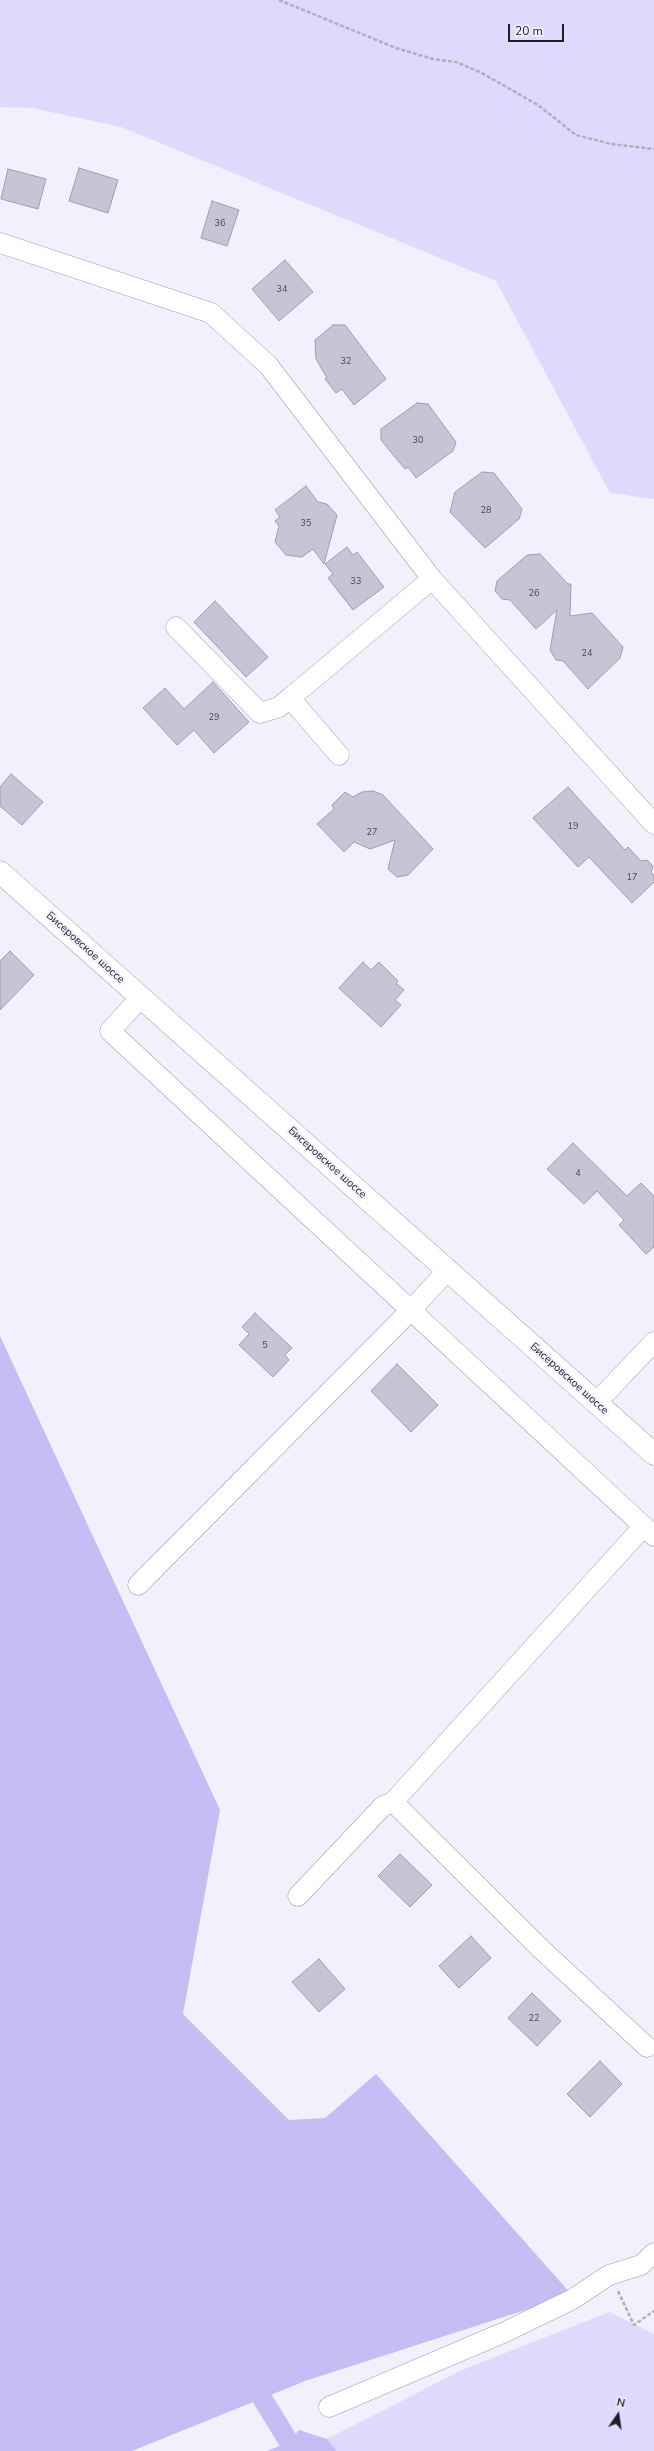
<!DOCTYPE html>
<meta charset="utf-8">
<style>
body{margin:0}
#map{position:relative;width:654px;height:2451px;overflow:hidden;background:#f1f0fc;font-family:"Nunito Sans",sans-serif}
canvas{display:block}
.north{position:absolute;left:598px;top:2395px;width:40px;height:40px;-webkit-text-stroke:3px #f1f0fc;paint-order:stroke;rotate:13deg;font-size:11px;font-weight:700;line-height:16px;text-align:center;color:#1f1e25}
.north::after{content:'';display:block;margin:auto;width:14px;height:18px;background:#1f1e25;clip-path:polygon(50% 0,100% 100%,50% 72%,0 100%)}
.scale{position:absolute;left:508px;top:24px;width:56px;height:18px;box-sizing:border-box;border:2px solid #1f1e25;border-top:0;padding-left:5px;font-size:12px;line-height:14px;white-space:nowrap;color:#1f1e25;-webkit-text-stroke:3px #f1f0fc;paint-order:stroke}
</style>
<div id="map">
<canvas width="654" height="2451"></canvas>
<div class="north">N</div>
<div class="scale">20 m</div>
</div>
<script>
const c = document.querySelector('canvas').getContext('2d');
c.lineJoin = 'round';
function paint(path, color) { c.fillStyle = color; c.fill(path, 'evenodd'); }
const poly = rows => new Path2D(rows.map(r => 'M' + r).join(''));
function stroke(path, color, width, dash) { c.strokeStyle = color; c.lineWidth = width; c.lineCap = dash ? 'butt' : 'round'; c.setLineDash(dash || []); c.stroke(path); }
function drawText(font, color, halo, rows, align = 'center') {
  c.font = font + ' "Nunito Sans",sans-serif'; c.lineWidth = 4; c.setLineDash([]); c.textBaseline = 'middle'; c.strokeStyle = halo; c.fillStyle = color; for (const [text, x, y, turn = 0] of rows) {
    c.save(); c.translate(x, y); c.rotate((+turn || 0) * Math.PI / 180); c.textAlign = isNaN(turn) ? turn : align; if (halo) c.strokeText(text, 0, 0); c.fillText(text, 0, 0); c.restore();
  }
}
paint(poly([
 [0,0,654,0,654,499,610,493,496,281,121,127,32,108,0,107],
 [609,2312,654,2334,654,2451,337,2451,327,2439,462,2370]
]), '#dedafd');
paint(poly([
 [0,1336,220,1810,183,2014,289,2120,325,2118,376,2074,572,2295,305,2381,132,2451,0,2451],
 [299,2430,327,2439,337,2451,267,2451,289,2442]
]), '#c4bef5');
stroke(poly([
 [262,2398,289,2442]
]), '#c4bef5', 20);
const building = poly([
 [79,168,118,180,108,213,69,201,79,168],
 [8,169,46,179,38,209,1,199,8,169],
 [212,201,239,210,227,246,201,238,212,201],
 [285,260,313,292,279,321,252,289,285,260],
 [333,325,345,325,386,379,354,405,342,389,336,393,325,379,327,378,316,359,315,340,333,325],
 [417,403,428,404,456,442,453,451,416,478,408,467,405,469,381,440,381,429,417,403],
 [482,472,494,473,522,509,519,519,485,548,450,512,455,492,482,472],
 [306,486,318,502,327,504,337,515,324,564,313,549,302,557,286,555,275,542,279,526,275,521,280,517,275,510,306,486],
 [347,547,353,555,357,552,384,587,353,610,328,578,333,574,325,564,347,547],
 [540,554,568,584,571,584,570,616,592,613,623,647,620,658,588,689,563,661,556,660,550,650,557,610,536,629,510,600,502,599,495,591,497,581,527,555,540,554],
 [215,601,268,657,246,677,194,622,215,601],
 [213,682,249,722,214,753,194,730,177,745,143,708,165,688,184,709,213,682],
 [11,774,43,802,22,825,0,806,0,787,11,774],
 [568,787,625,850,628,847,641,861,647,860,653,866,651,872,654,875,654,882,632,903,589,857,578,867,533,818,568,787],
 [373,791,383,795,433,849,408,875,397,877,388,869,395,840,370,849,354,842,344,852,317,824,334,809,332,805,345,792,353,797,362,792,373,791],
 [10,951,34,975,0,1010,0,961,10,951],
 [363,962,371,970,379,962,398,981,396,983,404,990,395,1000,401,1005,381,1027,339,988,363,962],
 [573,1143,627,1196,641,1183,654,1196,654,1247,646,1254,619,1225,624,1220,597,1191,584,1204,547,1169,573,1143],
 [255,1313,292,1348,285,1355,289,1360,273,1377,239,1345,249,1334,242,1327,255,1313],
 [397,1364,438,1405,411,1432,371,1391,397,1364],
 [400,1854,432,1885,410,1907,378,1876,400,1854],
 [471,1936,491,1958,459,1988,439,1966,471,1936],
 [319,1959,345,1989,319,2012,292,1982,319,1959],
 [532,1993,561,2021,537,2046,508,2018,532,1993],
 [600,2061,622,2084,590,2117,567,2094,600,2061]
]);
paint(building, '#c6c5d8');
stroke(building, '#9e9daf', 1);
const minor = poly([
 [0,243,211,313,268,365,432,579,654,824],
 [176,627,260,713,279,707,290,698],
 [339,755,290,698,432,579],
 [141,997,110,1031,654,1536],
 [596,1403,654,1342],
 [138,1585,411,1310,447,1271],
 [393,1802,541,1949,647,2047],
 [298,1896,383,1806,393,1802,644,1526],
 [329,2407,505,2332,573,2299,609,2275,641,2265,654,2253]
]);
const major = poly([
 [0,872,654,1454]
]);
stroke(minor, '#9e9daf', 21);
stroke(major, '#9e9daf', 23);
stroke(poly([
 [279,0,396,48,433,59,456,62,480,72,538,105,576,135,611,144,654,149],
 [618,2291,634,2325,654,2311]
]), '#b0afb9', 2.5, [4, 2]);
stroke(minor, '#fff', 20);
stroke(major, '#fff', 22);
drawText('9px', '#494852', null, [
 ["36",220,224],
 ["34",282,290],
 ["32",346,362],
 ["30",418,441],
 ["28",486,511],
 ["35",306,524],
 ["33",356,582],
 ["26",534,594],
 ["24",587,654],
 ["29",214,718],
 ["19",573,827],
 ["27",372,833],
 ["17",632,878],
 ["4",578,1174],
 ["5",265,1346],
 ["22",534,2019]
]);
drawText('11px', '#1f1e25', '#f1f0fc', [
 ["Бисеровское шоссе",85,948,42],
 ["Бисеровское шоссе",327,1163,42],
 ["Бисеровское шоссе",569,1379,42]
]);
</script>
